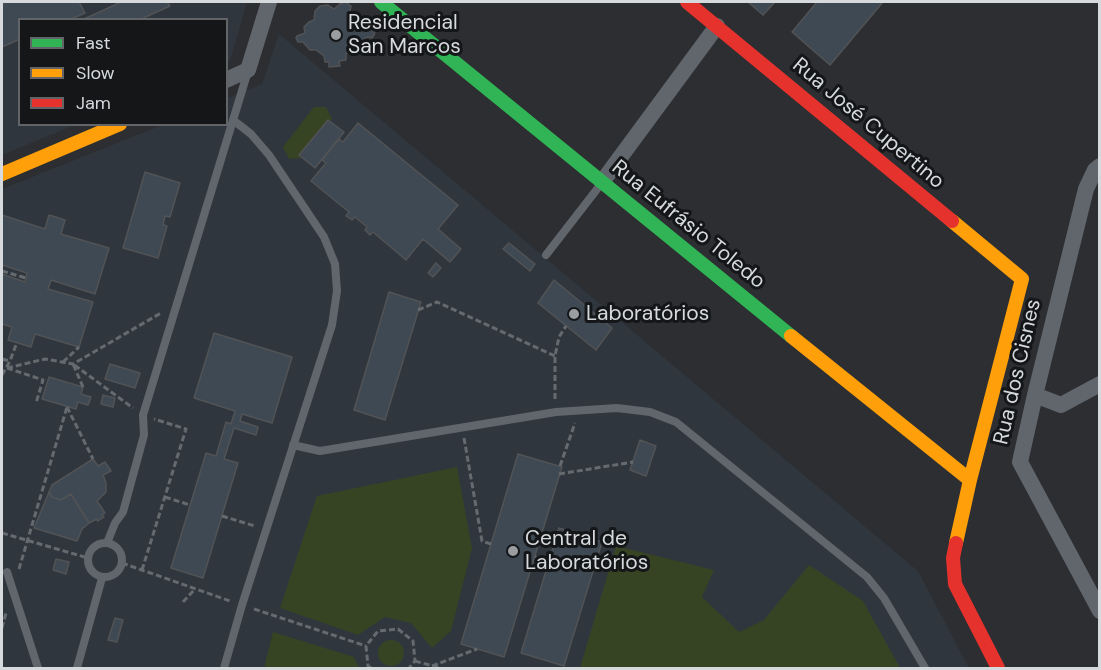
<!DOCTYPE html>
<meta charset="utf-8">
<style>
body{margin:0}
#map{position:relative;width:1101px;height:670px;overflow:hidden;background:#2c2e31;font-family:"DM Sans",sans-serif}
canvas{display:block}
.frame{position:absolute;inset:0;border:3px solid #d7dadd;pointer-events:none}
.legend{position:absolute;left:18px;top:18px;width:210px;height:108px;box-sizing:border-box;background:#141618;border:2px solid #626467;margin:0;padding:8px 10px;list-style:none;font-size:18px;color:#d7dadd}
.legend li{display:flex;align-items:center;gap:12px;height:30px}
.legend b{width:30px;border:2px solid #626467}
</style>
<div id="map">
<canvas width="1101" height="670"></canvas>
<div class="frame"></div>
<ul class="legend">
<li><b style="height:8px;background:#30b455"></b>Fast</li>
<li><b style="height:8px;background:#ff9f0a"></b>Slow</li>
<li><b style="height:8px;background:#e5322d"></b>Jam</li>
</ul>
</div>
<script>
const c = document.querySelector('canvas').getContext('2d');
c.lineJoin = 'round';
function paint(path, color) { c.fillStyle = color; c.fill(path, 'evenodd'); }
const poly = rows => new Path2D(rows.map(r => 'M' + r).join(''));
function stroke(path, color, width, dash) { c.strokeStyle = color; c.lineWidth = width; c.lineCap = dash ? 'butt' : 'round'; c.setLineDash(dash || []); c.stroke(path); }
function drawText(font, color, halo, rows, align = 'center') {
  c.font = font + ' "DM Sans",sans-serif'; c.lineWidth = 6; c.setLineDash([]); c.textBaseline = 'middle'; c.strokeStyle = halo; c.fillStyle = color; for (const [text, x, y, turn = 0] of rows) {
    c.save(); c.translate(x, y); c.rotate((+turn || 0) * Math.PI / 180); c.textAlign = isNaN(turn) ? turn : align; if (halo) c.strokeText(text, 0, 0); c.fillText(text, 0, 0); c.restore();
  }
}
paint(poly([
 [2,2,247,2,230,61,227,62,226,20,20,20,20,124,75,125,2,155],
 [279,34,918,571,969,668,2,668,2,189,162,125,226,124,227,98,262,84]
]), '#2f363e');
paint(poly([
 [314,107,326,107,332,119,301,158,289,159,283,147],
 [457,467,472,548,451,631,432,648,411,623,385,617,358,635,280,608,317,496],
 [616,546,714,570,702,597,739,632,764,620,809,565,863,601,900,668,580,668],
 [273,632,354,657,359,668,264,668],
 '378 653a13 13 0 1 1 26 0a13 13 0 1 1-26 0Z'
]), '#374423');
const building = poly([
 [2,2,79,2,85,13,69,20,20,20,20,39,2,47,2,2],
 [121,2,167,2,170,6,139,20,82,20,121,2],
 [346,2,351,6,350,11,354,15,358,14,365,20,365,24,369,27,373,26,375,31,374,35,372,38,367,37,346,54,346,60,339,61,340,66,329,67,329,62,325,62,324,56,316,50,310,50,303,42,298,42,296,38,297,36,305,33,304,27,309,22,314,20,315,11,320,6,328,5,334,9,340,4,346,2],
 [748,2,775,2,763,15,748,2],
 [817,2,883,2,830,65,792,32,817,2],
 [328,120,344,132,315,168,299,155,328,120],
 [358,123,458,205,438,229,461,249,450,262,423,239,406,260,373,232,370,235,365,230,367,227,355,217,352,220,346,216,349,212,311,181,326,163,322,160,339,139,343,142,358,123],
 [145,172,180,183,170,217,165,216,163,225,167,226,158,258,123,248,145,172],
 [2,215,45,229,49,215,65,220,61,234,109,248,95,294,51,280,48,289,93,302,79,347,35,334,31,347,8,340,12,327,2,324,2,274,25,282,27,273,2,265,2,215],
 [509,243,535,264,530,271,503,249,509,243],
 [436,263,441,268,433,277,428,273,436,263],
 [554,280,612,328,596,350,538,303,554,280],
 [389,292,421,302,385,420,354,410,389,292],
 [214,333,292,357,272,423,242,414,240,421,258,427,256,435,234,428,224,459,238,463,203,578,171,568,206,453,216,456,226,422,231,424,235,411,194,398,214,333],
 [110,364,140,373,135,388,105,379,110,364],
 [49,377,83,387,81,394,91,397,88,405,78,402,76,409,42,399,49,377],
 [103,395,115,398,113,407,101,404,103,395],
 [640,440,656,446,646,476,630,470,640,440],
 [518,454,562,467,504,657,461,644,518,454],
 [93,459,98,466,105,462,111,471,103,475,106,483,106,492,97,501,105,513,102,515,104,517,98,521,97,519,89,523,71,494,61,500,52,497,49,492,52,485,93,459],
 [52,485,49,492,52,497,61,500,71,494,89,523,82,529,77,541,34,528,52,485],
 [559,528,602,542,564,666,521,653,559,528],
 [56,559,69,562,66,574,53,570,56,559],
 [115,618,123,620,117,642,108,640,115,618]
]);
paint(building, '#3f4954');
stroke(building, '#515355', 1.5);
stroke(poly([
 [2,271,26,278],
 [418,310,437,302,555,356],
 [2,359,10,361],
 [63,362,79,347],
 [7,368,45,359,73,364,161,313],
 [7,368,43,380,36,403],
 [2,375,10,361,17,342],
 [83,387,73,364,133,408],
 [555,399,555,356,559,337,566,326],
 [67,407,93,459],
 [464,438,482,541,491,544],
 [560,466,575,423],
 [559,474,633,462],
 [165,497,190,505],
 [222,516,255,526],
 [2,533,88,558],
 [535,557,549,561],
 [122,563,230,601],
 [19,569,67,407],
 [142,570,186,429,154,419],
 [183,602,195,589],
 [254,609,366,646],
 [2,628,6,613],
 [415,661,440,668],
 [432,666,477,649],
 [371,668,368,666,366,646,378,631,398,629,413,641,415,661,409,668]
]), '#656a6f', 3, [6, 3]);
stroke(poly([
 [546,255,601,184],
 [293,445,320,451,556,412,617,408,650,412,676,422,867,577,884,598,925,668],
 [107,543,115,523,123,512,144,435,143,415,248,71],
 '88 560a17 17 0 1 1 34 0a17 17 0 1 1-34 0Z',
 [7,572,38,668],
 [77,668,102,578],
 [224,668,242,605,332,325,337,291,335,264,324,237,269,155,251,134,233,120]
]), '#61666d', 8);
stroke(poly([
 [226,80,248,70,269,2],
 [1100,166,1095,170,1086,189,1035,395,1020,462,1100,611],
 [602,182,717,26],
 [1035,395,1061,405,1100,384]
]), '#61666d', 16);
stroke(poly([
 [381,2,791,336]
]), '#30b455', 14);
stroke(poly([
 [2,174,120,124],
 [952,221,1022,279,970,480,956,543],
 [791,336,970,480]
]), '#ff9f0a', 14);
stroke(poly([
 [687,2,952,221],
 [956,543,953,558,955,584,998,668]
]), '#e5322d', 14);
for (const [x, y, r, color] of [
 [336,35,6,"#9b9ea1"],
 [574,314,6,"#9b9ea1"],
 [513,551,6,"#9b9ea1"]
]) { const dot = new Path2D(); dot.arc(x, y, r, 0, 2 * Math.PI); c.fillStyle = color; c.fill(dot); stroke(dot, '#141618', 2); }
drawText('21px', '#d7dadd', '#141618', [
 ["Residencial",348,23],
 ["San Marcos",348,47],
 ["Laboratórios",586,314],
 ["Central de",525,539],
 ["Laboratórios",525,563]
], 'left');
drawText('21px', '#d7dadd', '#141618', [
 ["Rua José Cupertino",868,124,40],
 ["Rua Eufrásio Toledo",688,225,39],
 ["Rua dos Cisnes",1018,372,-77]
]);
</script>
